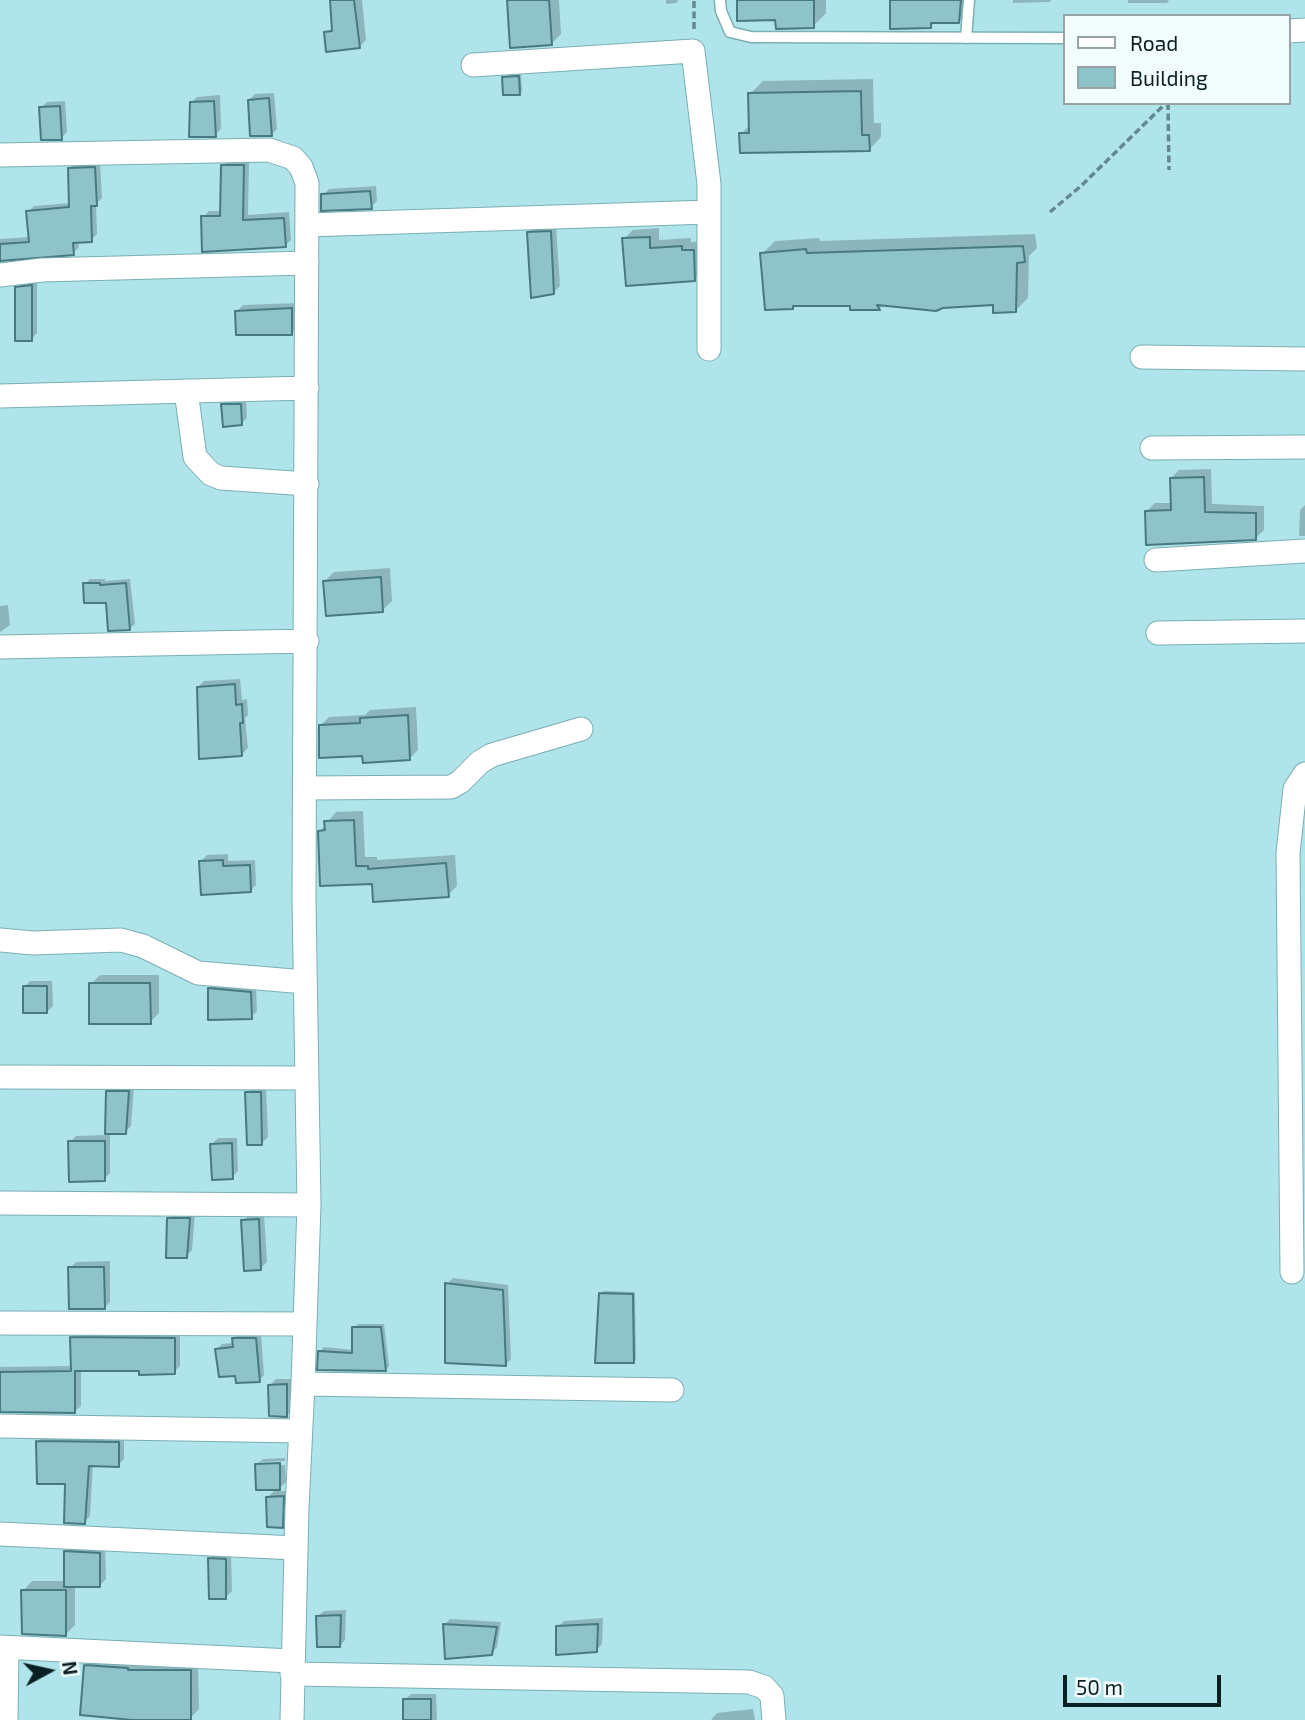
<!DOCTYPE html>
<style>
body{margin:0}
#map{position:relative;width:1305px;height:1720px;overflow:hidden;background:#afe4eb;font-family:"Exo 2",sans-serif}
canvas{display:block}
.legend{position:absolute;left:1063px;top:14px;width:228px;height:91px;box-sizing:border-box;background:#f2fcfd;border:2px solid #95a4a5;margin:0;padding:9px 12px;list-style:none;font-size:21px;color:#091f22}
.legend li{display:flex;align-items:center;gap:14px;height:35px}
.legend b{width:35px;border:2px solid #95a4a5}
.north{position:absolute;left:14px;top:1636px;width:70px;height:70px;-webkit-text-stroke:5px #f2fcfd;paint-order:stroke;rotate:82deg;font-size:19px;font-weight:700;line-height:28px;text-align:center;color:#091f22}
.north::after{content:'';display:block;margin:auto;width:24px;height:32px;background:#091f22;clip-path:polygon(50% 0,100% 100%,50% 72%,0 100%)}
.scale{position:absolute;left:1063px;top:1675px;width:158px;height:32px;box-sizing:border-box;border:4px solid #091f22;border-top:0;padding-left:9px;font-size:21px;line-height:24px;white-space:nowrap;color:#091f22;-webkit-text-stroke:5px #f2fcfd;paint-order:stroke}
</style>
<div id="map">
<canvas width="1305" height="1720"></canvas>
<ul class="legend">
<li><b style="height:9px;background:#fff"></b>Road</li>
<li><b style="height:19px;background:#8fc3ca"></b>Building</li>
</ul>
<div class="north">N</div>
<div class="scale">50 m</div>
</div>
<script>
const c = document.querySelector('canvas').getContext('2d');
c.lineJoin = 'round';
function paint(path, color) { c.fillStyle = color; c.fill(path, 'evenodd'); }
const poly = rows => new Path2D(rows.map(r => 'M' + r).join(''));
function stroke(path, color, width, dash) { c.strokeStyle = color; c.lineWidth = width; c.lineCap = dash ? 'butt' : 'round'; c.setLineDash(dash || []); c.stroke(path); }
paint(poly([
 [332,0,362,0,366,40,360,46,326,33,334,27],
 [508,0,559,0,561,34,551,44],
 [666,0,678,0,678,1,676,3,666,4],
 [738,0,826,0,826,13,813,26,777,18],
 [891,0,972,0,971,8,959,21,935,22,931,26],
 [1013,0,1052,0,1049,2,1013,3],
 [1128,0,1169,0,1167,3,1128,3],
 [521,74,522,91,519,93,504,78,506,75],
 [873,79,874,123,881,123,881,137,869,150,741,134,750,125,750,94,763,81],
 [274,93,277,129,271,135,249,100,255,94],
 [220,95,221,129,215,135,191,103,197,97],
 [65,101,67,132,61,138,41,108,47,102],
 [229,160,249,160,248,215,289,212,291,240,285,246,203,217,209,211,222,211,223,166],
 [76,162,100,162,102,198,96,204,97,234,91,240,78,241,79,247,73,253,0,259,0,239,30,237,28,212,34,206,71,203,70,168],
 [376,186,377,201,371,207,323,195,329,189],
 [556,226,560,286,554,292,528,233,534,227],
 [659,228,659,240,691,238,691,242,702,241,704,270,694,280,624,239,633,230],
 [1035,234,1037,248,1029,256,1028,298,1016,310,995,303,884,304,879,309,851,308,851,304,796,304,792,308,762,254,775,241,819,238,820,241],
 [37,280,37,333,31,339,17,288,23,282],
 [298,303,298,327,292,333,237,311,243,305],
 [229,399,246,399,247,418,241,424,223,405],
 [1211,469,1212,504,1264,506,1264,530,1256,538,1147,511,1155,503,1172,503,1171,478,1179,470],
 [1305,505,1305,536,1299,536,1300,510],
 [390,568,392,601,383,610,325,581,334,572],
 [90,579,105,579,105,581,130,579,135,624,129,629,107,601,85,584],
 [8,605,10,625,0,632,0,606],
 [240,679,242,700,247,699,248,715,245,718,248,748,242,754,198,687,204,681],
 [416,707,418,750,410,758,320,726,329,717,365,715,370,710],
 [363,811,365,857,377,857,377,860,455,855,457,886,448,895,374,882,322,884,320,831,336,812],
 [228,854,228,861,255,860,256,885,250,891,201,861,207,855],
 [100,975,159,975,159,1013,150,1022,91,984],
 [30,981,52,981,53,1006,47,1012,24,987],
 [215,983,256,986,257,1011,251,1017,209,989],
 [114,1086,134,1086,131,1126,125,1132,108,1092],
 [253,1087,266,1087,268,1137,262,1143,247,1093],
 [110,1135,110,1173,104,1179,70,1142,76,1136],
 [218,1138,237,1138,238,1171,232,1177,212,1144],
 [174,1213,195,1213,192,1250,186,1256,168,1219],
 [264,1214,267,1262,261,1268,243,1221,249,1215],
 [110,1261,110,1302,104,1308,70,1268,76,1262],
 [453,1278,508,1285,511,1359,506,1364,447,1284],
 [603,1291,635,1292,636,1359,633,1362,600,1294],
 [358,1324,384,1324,389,1366,385,1370,320,1351,324,1347,354,1350,354,1328],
 [78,1332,180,1332,180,1366,174,1372,141,1369,81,1370,81,1406,75,1411,0,1411,0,1367,72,1366,72,1338],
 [239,1333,261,1334,264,1375,259,1380,237,1374,217,1349,222,1344,234,1343,234,1338],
 [276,1379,292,1379,293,1409,287,1415,270,1385],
 [44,1435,124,1437,124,1459,118,1465,93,1464,90,1516,84,1522,66,1482,38,1441],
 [285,1458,285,1461,261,1462,261,1466,285,1465,286,1482,276,1491,289,1491,288,1520,282,1526,268,1497,277,1488,257,1465,263,1459],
 [71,1546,105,1547,106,1579,100,1585,75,1585,75,1625,66,1634,23,1591,32,1581,66,1581,65,1552],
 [216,1553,231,1553,232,1591,226,1597,210,1559],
 [346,1610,345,1640,340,1646,318,1616,324,1611],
 [603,1618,602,1644,596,1651,558,1627,564,1621],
 [450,1619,501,1622,497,1647,491,1653,444,1625],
 [94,1657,198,1662,199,1709,190,1718,142,1720,86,1666],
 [411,1694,436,1694,437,1720,405,1720,405,1700],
 [753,1709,755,1720,711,1720,717,1713]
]), '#0003');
const building = poly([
 [330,0,354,0,360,48,326,52,324,32,332,31,330,0],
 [507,0,549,0,552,45,510,48,507,0],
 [737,0,814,0,814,28,776,29,775,20,737,21,737,0],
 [890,0,961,0,959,23,931,23,931,28,890,29,890,0],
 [519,76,520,95,503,95,502,77,519,76],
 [861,91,862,135,869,135,870,151,740,153,739,133,749,133,748,93,861,91],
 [269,98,272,136,250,136,248,100,269,98],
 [214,101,216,137,189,137,190,102,214,101],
 [60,106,62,140,41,140,39,107,60,106],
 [221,165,244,165,243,220,284,218,286,247,202,252,201,216,220,216,221,165],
 [95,167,97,206,91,206,92,242,73,243,74,255,0,261,0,244,29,242,26,211,69,207,68,168,95,167],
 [370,191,372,209,321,211,321,194,370,191],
 [551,231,554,294,531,298,527,232,551,231],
 [650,237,650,248,682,246,682,250,694,250,695,281,626,286,622,238,650,237],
 [1023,246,1025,262,1017,263,1016,312,993,313,993,305,943,308,936,311,877,305,880,310,850,310,850,306,793,306,793,309,765,310,760,253,806,249,807,253,1023,246],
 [32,285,32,341,15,341,15,287,32,285],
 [292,308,292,335,236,335,235,311,292,308],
 [221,404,241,404,242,425,223,427,221,404],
 [1204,477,1205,512,1256,513,1256,540,1146,545,1145,511,1171,510,1170,478,1204,477],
 [381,577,383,612,326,616,323,581,381,577],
 [83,583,100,583,100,585,126,583,130,630,108,631,106,603,84,603,83,583],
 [235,684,236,705,242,704,243,723,240,723,242,756,199,759,197,687,235,684],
 [408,715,410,760,363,763,362,756,319,758,319,725,360,723,360,718,408,715],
 [354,820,356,866,368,866,368,869,446,863,449,897,373,902,372,884,320,886,318,831,325,830,324,821,354,820],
 [223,860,223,866,250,865,251,892,201,895,199,861,223,860],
 [89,983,150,983,151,1024,89,1024,89,983],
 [23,986,47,986,47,1013,23,1013,23,986],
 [208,988,251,992,252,1019,208,1020,208,988],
 [106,1091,129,1091,126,1134,105,1134,106,1091],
 [245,1092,261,1092,262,1145,247,1145,245,1092],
 [68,1141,105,1141,105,1181,69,1182,68,1141],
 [232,1143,233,1179,212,1180,210,1144,232,1143],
 [167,1218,190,1218,187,1258,166,1258,167,1218],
 [259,1219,261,1270,244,1271,241,1220,259,1219],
 [68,1267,104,1267,105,1309,69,1309,68,1267],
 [445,1283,503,1290,506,1366,445,1363,445,1283],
 [599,1293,633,1294,634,1363,595,1363,599,1293],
 [352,1327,381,1327,386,1371,317,1370,318,1351,352,1353,352,1327],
 [70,1337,175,1338,175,1374,139,1375,139,1371,75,1371,75,1413,0,1412,0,1372,71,1371,70,1337],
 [232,1338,256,1338,260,1382,236,1383,235,1376,219,1377,215,1349,233,1347,232,1338],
 [287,1384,287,1417,269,1416,268,1385,287,1384],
 [36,1441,119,1442,119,1467,89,1466,85,1524,64,1523,65,1484,37,1484,36,1441],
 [280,1463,280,1490,256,1490,255,1464,280,1463],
 [284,1496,283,1528,267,1527,266,1497,284,1496],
 [64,1551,100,1553,100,1587,64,1587,64,1551],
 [208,1558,226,1559,226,1599,209,1599,208,1558],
 [21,1590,66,1590,66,1636,22,1634,21,1590],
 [341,1615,340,1647,317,1647,316,1616,341,1615],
 [443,1624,497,1627,492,1655,445,1659,443,1624],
 [598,1624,597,1652,556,1655,556,1626,598,1624],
 [84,1665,128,1668,128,1670,191,1670,191,1720,132,1720,80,1715,84,1665],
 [403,1699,431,1699,431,1720,403,1720,403,1699]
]);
paint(building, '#8fc3ca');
stroke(building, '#477980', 2);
const service = poly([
 [720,0,721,11,730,32,751,37,1065,38],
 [966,38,969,0]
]);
const minor = poly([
 [1289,31,1305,30],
 [473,65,693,51,709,184,709,349],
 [0,155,269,150,293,158,301,167,307,183,304,900,309,1205,303,1384,297,1508,292,1720],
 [307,225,709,212],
 [0,275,42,270,307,263],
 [1142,357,1305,359],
 [186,391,195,457,211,474,221,478,307,484],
 [0,396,307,388],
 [1152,448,1305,447],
 [1156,560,1305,551],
 [1158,633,1305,631],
 [0,647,307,641],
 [306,788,451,787,460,782,480,762,492,755,581,729],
 [0,940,33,943,121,940,143,946,198,973,305,982],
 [0,1077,306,1078],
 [0,1203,309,1205],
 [1292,1272,1288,853,1295,789,1305,774],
 [0,1323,305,1324],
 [303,1384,672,1390],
 [0,1426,300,1431],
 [0,1534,296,1548],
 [0,1647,292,1661],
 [292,1674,749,1682,764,1687,772,1696,774,1720],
 [6,1720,7,1648]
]);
stroke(service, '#7aaeb5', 13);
stroke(minor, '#7aaeb5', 25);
stroke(poly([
 [694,29,694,0],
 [1168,103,1169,170],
 [1050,212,1081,186,1166,103]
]), '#63898f', 3.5, [7, 3.5]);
stroke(service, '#fff', 10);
stroke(minor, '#fff', 23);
</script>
